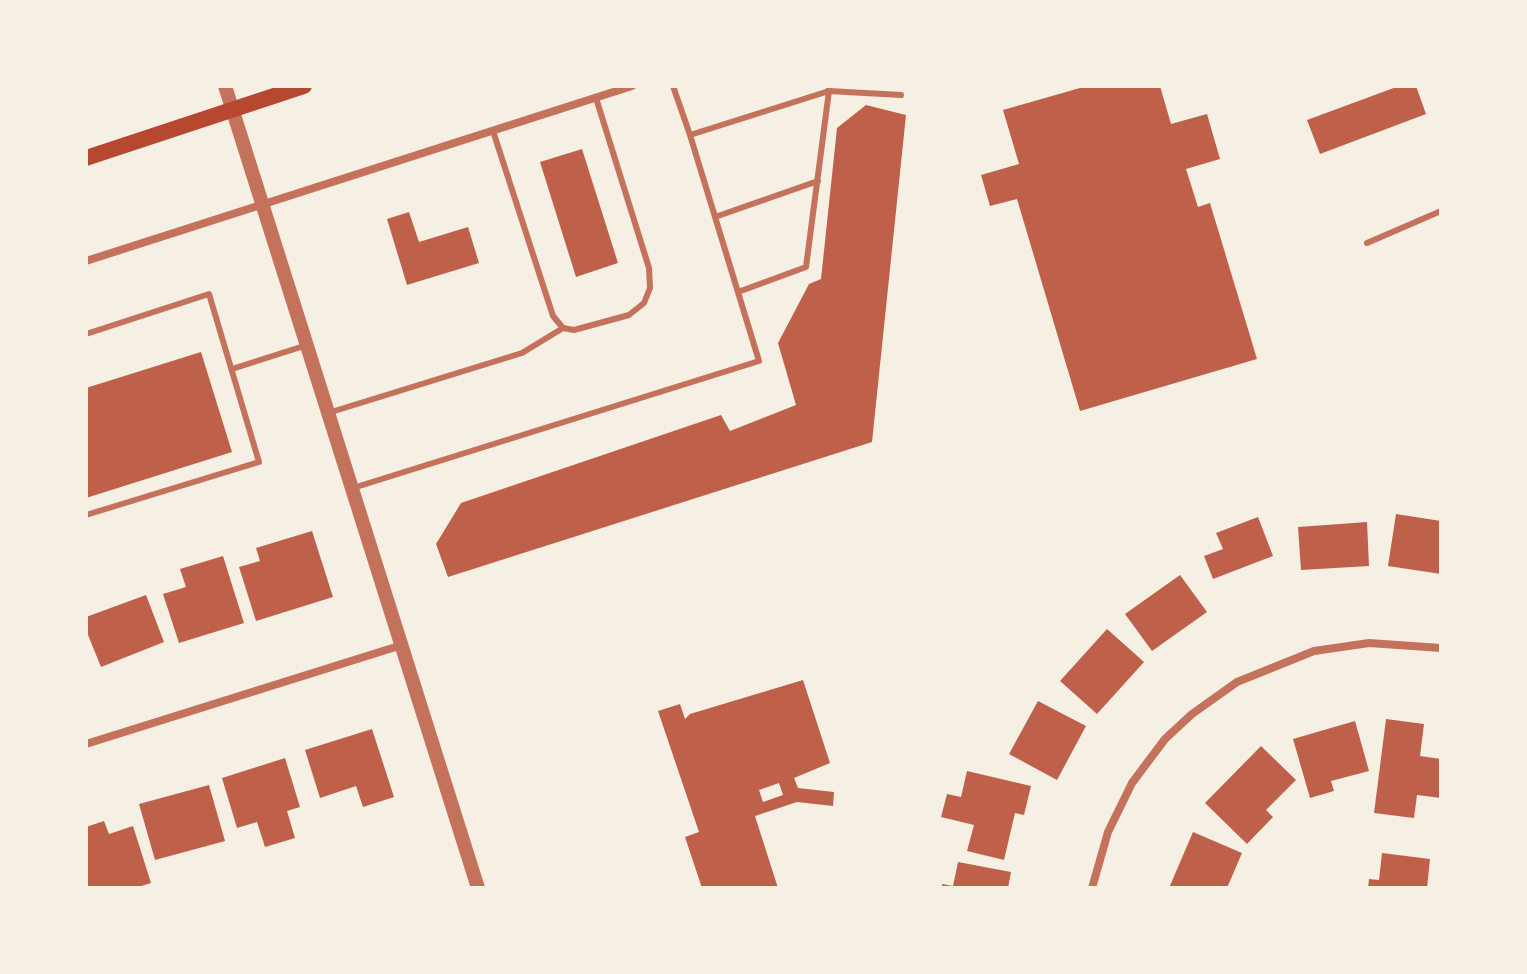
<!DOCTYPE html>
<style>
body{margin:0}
#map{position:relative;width:1527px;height:974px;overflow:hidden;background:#f6efe4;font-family:"Varela Round",sans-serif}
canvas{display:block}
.frame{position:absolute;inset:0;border:88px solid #f6efe4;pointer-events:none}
</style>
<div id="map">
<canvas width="1527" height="974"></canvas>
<div class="frame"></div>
</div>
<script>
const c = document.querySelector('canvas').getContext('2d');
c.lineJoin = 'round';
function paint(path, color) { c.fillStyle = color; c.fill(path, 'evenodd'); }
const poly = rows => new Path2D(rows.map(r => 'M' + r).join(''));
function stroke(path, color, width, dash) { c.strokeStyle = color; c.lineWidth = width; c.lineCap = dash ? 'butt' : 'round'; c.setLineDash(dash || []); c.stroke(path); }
paint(poly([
 [1087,86,1160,86,1171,124,1207,114,1220,159,1186,169,1198,207,1210,203,1257,359,1080,411,1017,199,990,206,981,175,1019,164,1003,110],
 [1399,86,1416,86,1426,114,1320,154,1307,120],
 [866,105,906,115,872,442,448,577,436,544,461,503,721,415,730,431,796,405,778,343,809,284,821,279,837,128],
 [582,149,618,263,576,277,540,162],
 [409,212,419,242,468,227,479,263,407,285,387,219],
 [201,352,232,452,86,498,86,388],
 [1396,514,1441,521,1441,574,1388,566],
 [1258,517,1273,556,1213,579,1204,556,1223,549,1216,533],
 [1367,522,1369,566,1301,570,1298,527],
 [312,531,333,597,256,621,239,567,260,561,256,548],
 [223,556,244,623,179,643,163,594,186,587,180,569],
 [1180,575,1207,612,1152,651,1125,614],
 [146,595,164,642,101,667,86,630,86,617],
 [1107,629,1144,662,1097,714,1060,681],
 [803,680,830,763,794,778,798,788,834,792,833,806,797,802,755,816,778,888,702,888,685,837,699,832,658,711,680,704,685,719,690,714],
 [779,783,783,795,763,802,759,790],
 [1038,701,1086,726,1057,780,1009,754],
 [1386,719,1424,724,1420,756,1441,759,1441,798,1417,795,1414,818,1374,813],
 [1355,721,1369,771,1331,781,1334,791,1310,798,1293,739],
 [372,729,394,797,363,807,356,786,320,798,305,750],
 [1261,746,1296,780,1266,810,1273,817,1247,844,1205,803],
 [285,758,300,807,287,811,295,838,265,847,257,822,237,828,222,778],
 [967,771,1031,786,1024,815,1015,813,1004,860,967,851,974,825,941,817,947,794,961,797],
 [209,785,225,841,155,860,139,804],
 [104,821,109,834,133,826,151,883,135,888,86,888,86,827],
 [1193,832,1242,853,1227,888,1169,888],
 [1382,853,1430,859,1427,888,1368,888,1369,879,1379,880],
 [958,862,1011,872,1008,888,942,888,942,884,953,886]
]), '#bf614a');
stroke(poly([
 [673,86,690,135,829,91,829,86],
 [493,131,553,316,563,328,574,330,629,315,644,303,650,288,649,268,596,98],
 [715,217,818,181],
 [1367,243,1441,211],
 [738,292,806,267,829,91,901,95],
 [86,334,209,294,259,462,86,515],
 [232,369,307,345],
 [328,413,522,353,563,328],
 [353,488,759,361,690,135]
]), '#c5725c', 6);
stroke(poly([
 [86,261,632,86],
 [86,744,402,645],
 [1092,888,1108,832,1132,783,1165,739,1192,714,1237,682,1314,651,1369,643,1441,648]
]), '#c5725c', 8);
stroke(poly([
 [225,86,478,888]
]), '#c5725c', 14);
stroke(poly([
 [86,158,304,86]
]), '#b5482f', 16);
</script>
